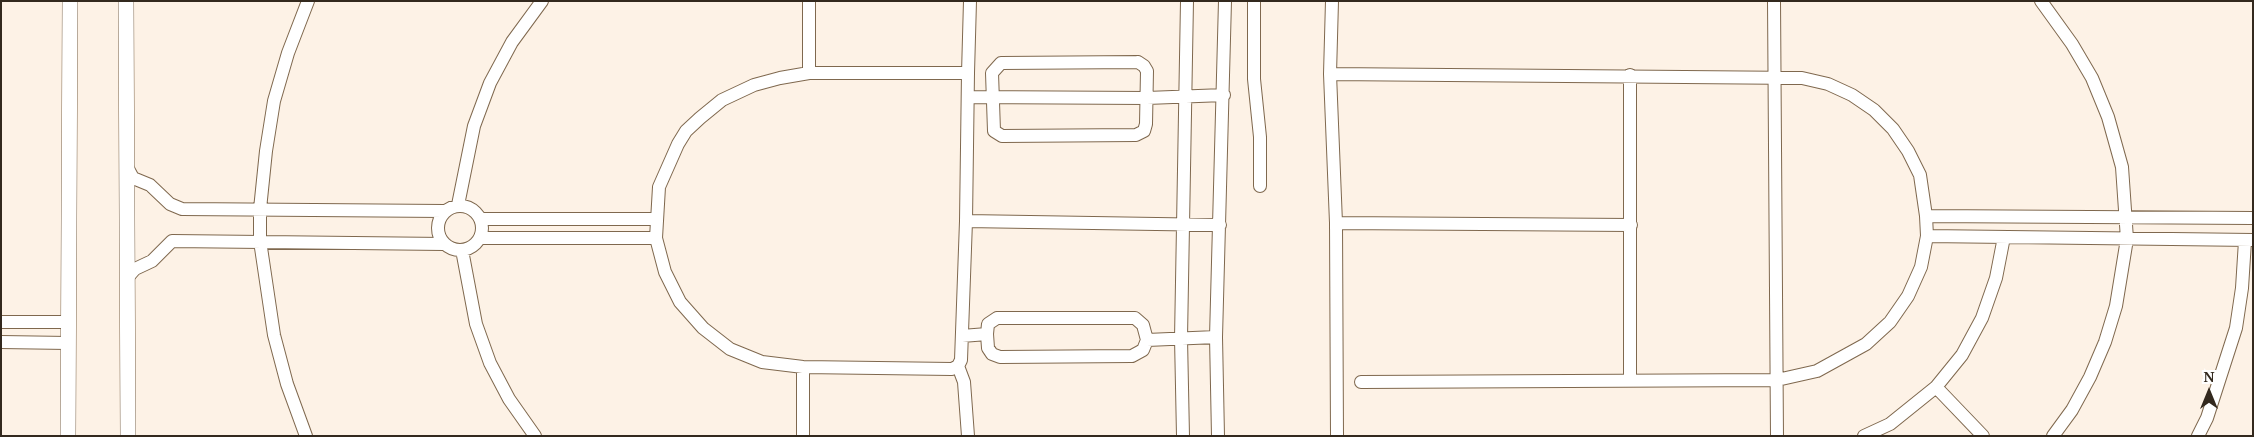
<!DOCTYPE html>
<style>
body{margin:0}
#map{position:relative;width:2254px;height:437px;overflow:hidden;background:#fdf2e6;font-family:"Noto Serif",serif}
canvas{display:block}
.frame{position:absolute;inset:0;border:2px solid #33291e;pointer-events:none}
.north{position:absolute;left:2184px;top:367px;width:50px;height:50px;-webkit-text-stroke:4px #fff;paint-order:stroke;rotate:0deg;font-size:14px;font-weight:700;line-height:20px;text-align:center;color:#33291e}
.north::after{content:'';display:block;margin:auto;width:18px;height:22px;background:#33291e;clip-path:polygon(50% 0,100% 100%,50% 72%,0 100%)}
</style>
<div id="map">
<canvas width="2254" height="437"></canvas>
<div class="frame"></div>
<div class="north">N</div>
</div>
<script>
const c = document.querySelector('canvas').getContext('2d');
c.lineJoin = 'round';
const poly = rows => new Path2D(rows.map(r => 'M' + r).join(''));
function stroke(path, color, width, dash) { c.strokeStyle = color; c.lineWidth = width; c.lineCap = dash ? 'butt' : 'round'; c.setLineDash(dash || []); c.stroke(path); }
const minor = poly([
 [1254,1,1254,79,1260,137,1260,186],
 [1332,1,1330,74,1336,223,1631,225],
 [1774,1,1777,436],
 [2041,1,2072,44,2092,78,2108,117,2122,167,2127,239,2116,306,2105,342,2090,377,2072,410,2053,436],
 [1138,62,1144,66,1147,71,1146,124,1144,131,1136,135,1002,136,994,131,992,73,1001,63,1138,62],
 [809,73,809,1],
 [968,73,809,73,780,78,754,85,722,100,700,118,686,131,678,144,659,187,656,238,665,272,680,302,703,328,730,349,762,362,803,367,952,369,958,366,961,360,966,221,968,73,970,1],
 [1330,74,1802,78,1828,84,1852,95,1874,110,1893,129,1908,151,1920,175,1926,216,1927,236,1921,267,1908,296,1890,322,1866,344,1817,371,1777,380,1361,382],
 [1630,75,1630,380],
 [968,97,1147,98,1224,95],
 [126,165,133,178,150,185,170,204,182,209,444,211],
 [458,205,474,126,490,83,512,42,542,1],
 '438 228a22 22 0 1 1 44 0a22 22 0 1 1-44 0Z',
 [1926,216,2253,218],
 [481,219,656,219],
 [966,221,1220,225],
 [1336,223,1337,436],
 [1927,236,2253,240],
 [481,238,656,238],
 [462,250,476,324,490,363,509,399,535,436],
 [128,277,135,269,152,261,172,241,444,244],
 [997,318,1135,318,1143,325,1147,340,1143,350,1132,356,1000,357,992,354,988,348,987,334,988,324,997,318],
 [1,322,68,322],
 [962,336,987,334],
 [1147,340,1216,337],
 [1,342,68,343],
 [958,366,964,382,968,436],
 [803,367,803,436],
 [1936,387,1983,436],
 [306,436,287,384,274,335,260,241,260,209,266,151,274,101,288,53,308,1],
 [1183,436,1181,338,1187,1],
 [1218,436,1216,337,1225,1],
 [1864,436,1890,424,1936,387,1962,355,1982,318,1996,278,2004,237],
 [2198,436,2207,418,2236,328,2242,288,2245,241]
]);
const tertiary = poly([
 [126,1,128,436],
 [68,436,70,1]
]);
stroke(minor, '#7f684e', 14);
stroke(tertiary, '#7f684e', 16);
stroke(minor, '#fff', 12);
stroke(tertiary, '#fff', 15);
</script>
